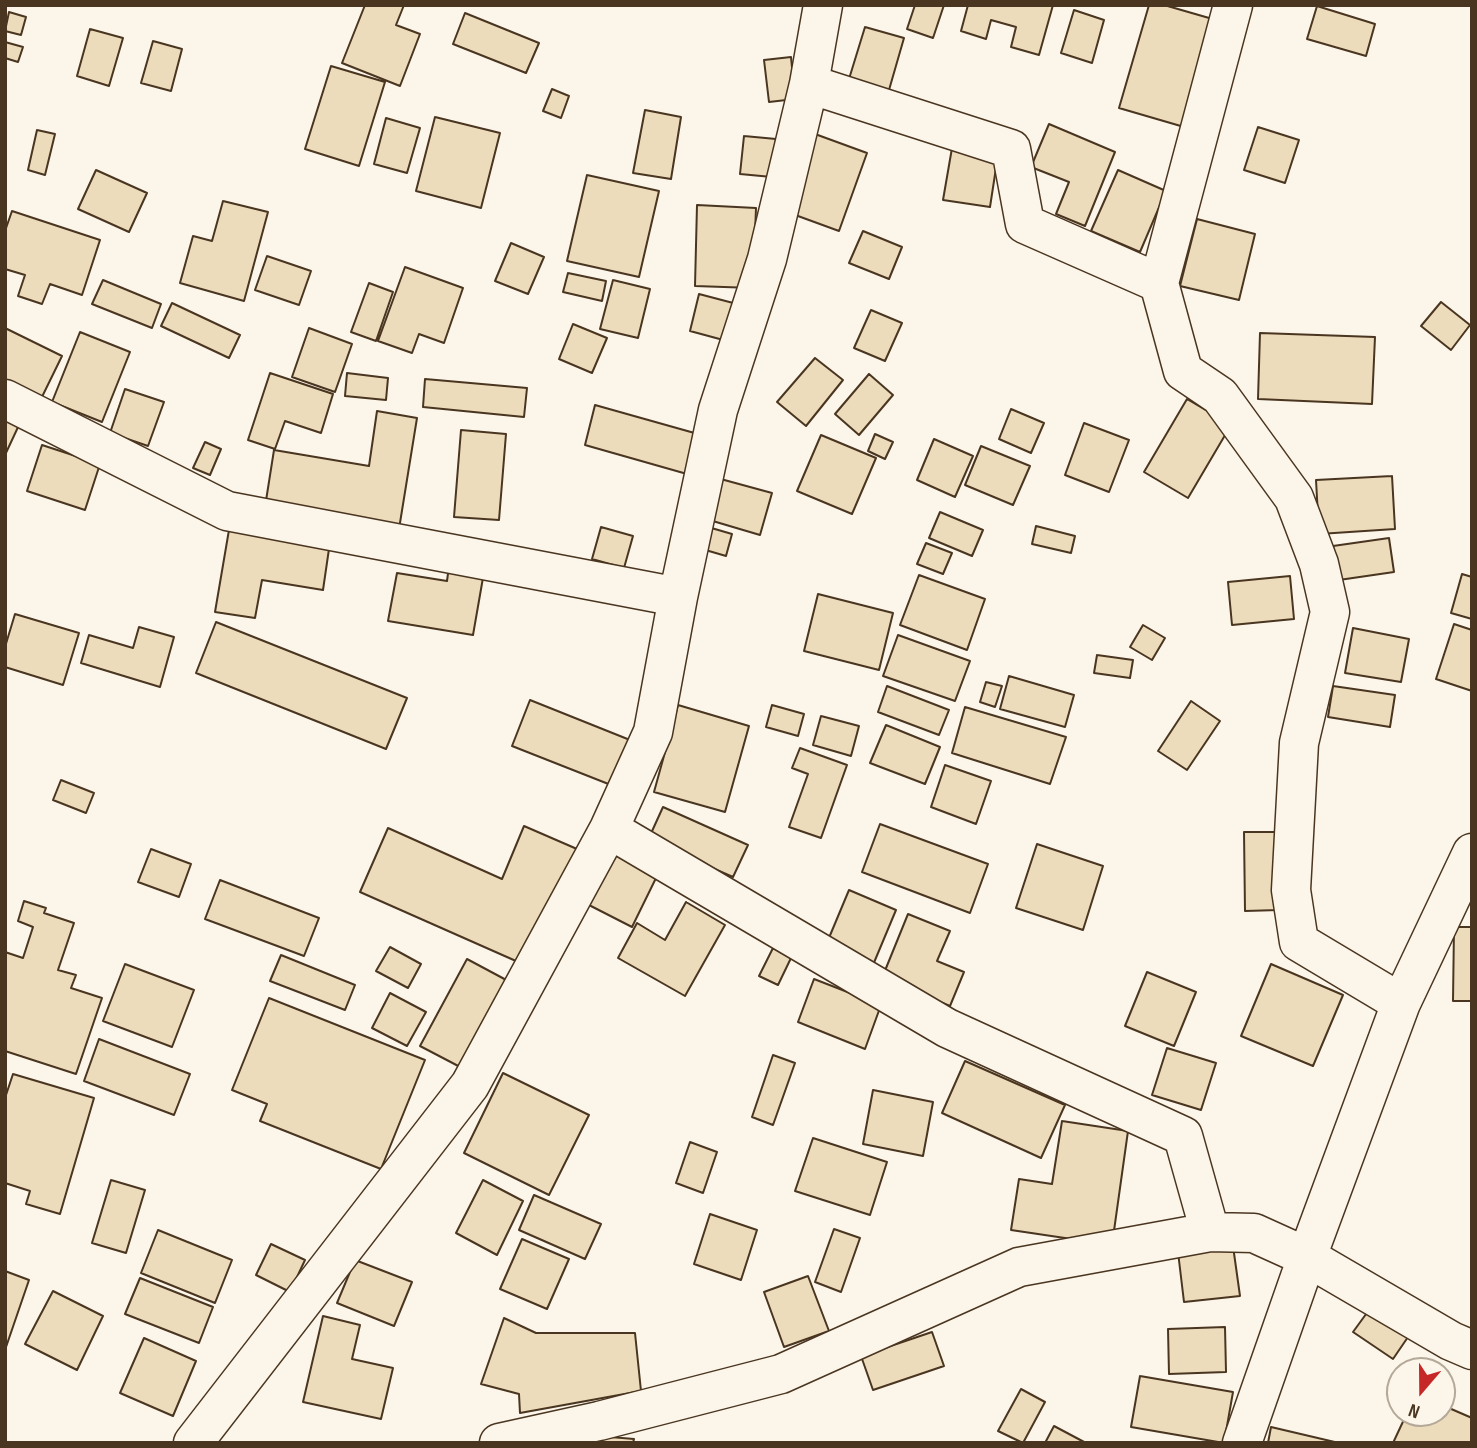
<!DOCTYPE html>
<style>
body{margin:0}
#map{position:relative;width:1477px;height:1448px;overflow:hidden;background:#fbf6e9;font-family:"Sofia Sans Condensed",sans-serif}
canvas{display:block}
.frame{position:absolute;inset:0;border:7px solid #4a3520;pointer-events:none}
.north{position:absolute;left:1386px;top:1357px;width:70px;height:70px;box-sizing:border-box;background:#fbf6e9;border:2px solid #b4a999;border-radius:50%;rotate:200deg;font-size:19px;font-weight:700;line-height:28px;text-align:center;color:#4a3520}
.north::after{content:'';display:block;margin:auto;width:24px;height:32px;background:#c62828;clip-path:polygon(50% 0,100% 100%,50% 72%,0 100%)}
</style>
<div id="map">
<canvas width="1477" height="1448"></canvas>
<div class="frame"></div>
<div class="north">N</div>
</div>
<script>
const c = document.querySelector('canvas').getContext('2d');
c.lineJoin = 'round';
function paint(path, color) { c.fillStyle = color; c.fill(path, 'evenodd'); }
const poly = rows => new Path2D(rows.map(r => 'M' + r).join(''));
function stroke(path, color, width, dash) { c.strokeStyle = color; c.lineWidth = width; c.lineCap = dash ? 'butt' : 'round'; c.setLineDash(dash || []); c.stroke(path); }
const building = poly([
 [365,5,404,5,396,25,420,34,400,86,342,63,365,5],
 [915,5,944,5,933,38,907,29,915,5],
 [968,5,1053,5,1039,55,1011,47,1016,27,991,20,986,39,961,31,968,5],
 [1149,5,1164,5,1223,22,1191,129,1119,108,1149,5],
 [1317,6,1375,24,1366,56,1307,39,1317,6],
 [1074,10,1104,20,1092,63,1061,53,1074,10],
 [9,12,26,17,21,35,5,31,9,12],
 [465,13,539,43,526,73,453,44,465,13],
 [865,27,904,38,889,90,849,79,865,27],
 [90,29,123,38,109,86,77,76,90,29],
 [153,41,182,49,171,91,141,83,153,41],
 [5,42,23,47,18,62,5,58,5,42],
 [791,57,795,99,769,102,764,60,791,57],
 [331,66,385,82,359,166,305,149,331,66],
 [552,89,569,96,561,118,543,111,552,89],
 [645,110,681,117,671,179,633,173,645,110],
 [435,117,500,133,481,208,416,191,435,117],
 [386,118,420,128,407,173,374,164,386,118],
 [1049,124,1115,152,1085,226,1056,214,1069,182,1031,167,1049,124],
 [1258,127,1299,140,1285,183,1244,170,1258,127],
 [37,130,55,134,45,175,28,170,37,130],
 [815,134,867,153,839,231,787,212,815,134],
 [744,136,776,139,772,177,740,174,744,136],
 [952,148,998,155,990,207,943,200,952,148],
 [96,170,147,193,129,232,78,209,96,170],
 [1118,170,1166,191,1140,252,1091,231,1118,170],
 [587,175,659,191,639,277,567,261,587,175],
 [223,201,268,212,244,301,180,283,193,236,212,241,223,201],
 [697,205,756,208,753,288,695,286,697,205],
 [12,211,100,240,82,295,50,284,42,304,18,296,25,275,5,269,5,231,12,211],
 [1197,219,1255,234,1239,300,1180,286,1197,219],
 [863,231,902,247,889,279,849,263,863,231],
 [511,243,544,257,528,294,495,281,511,243],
 [267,256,311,271,299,305,255,290,267,256],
 [405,267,463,288,444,343,419,334,412,353,378,341,405,267],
 [568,273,606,281,602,301,563,292,568,273],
 [103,280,161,304,152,328,92,304,103,280],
 [613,280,650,289,638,338,600,329,613,280],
 [369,283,393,292,376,341,351,332,369,283],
 [699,294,737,304,727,341,690,331,699,294],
 [1441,302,1470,325,1451,350,1421,326,1441,302],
 [172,303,240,335,229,358,161,326,172,303],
 [871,310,902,323,885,361,854,348,871,310],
 [573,324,607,338,592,373,559,359,573,324],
 [5,328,62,356,39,403,5,386,5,328],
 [309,328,352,344,335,392,292,377,309,328],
 [80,332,130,352,102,422,52,402,80,332],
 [1260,333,1375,337,1372,404,1258,399,1260,333],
 [815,358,843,380,806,426,777,402,815,358],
 [270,373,333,394,321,433,285,421,275,449,248,440,270,373],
 [347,373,388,378,386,400,345,396,347,373],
 [869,374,893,395,859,435,835,414,869,374],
 [425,379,527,388,524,417,423,407,425,379],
 [125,389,164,402,148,446,110,433,125,389],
 [1187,399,1231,425,1188,498,1144,472,1187,399],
 [595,405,698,434,687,474,585,445,595,405],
 [1011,409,1044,423,1031,453,999,439,1011,409],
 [377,411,417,418,399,529,265,507,274,450,369,466,377,411],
 [5,418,19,425,5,455,5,418],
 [1084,423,1129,440,1109,492,1065,475,1084,423],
 [461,430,506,434,499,520,454,517,461,430],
 [875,434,893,442,885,459,868,451,875,434],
 [821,435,876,458,852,514,797,491,821,435],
 [934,439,973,456,955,497,917,480,934,439],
 [205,442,221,449,210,475,193,468,205,442],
 [42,445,100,464,85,510,27,491,42,445],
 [981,446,1030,466,1013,505,965,485,981,446],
 [1392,476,1395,529,1319,534,1316,480,1392,476],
 [717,478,772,493,760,535,706,519,717,478],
 [940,512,983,530,972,556,929,538,940,512],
 [230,524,330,542,323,590,262,580,255,618,215,612,230,524],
 [1036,526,1075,536,1071,553,1032,544,1036,526],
 [601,527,633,536,624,568,592,559,601,527],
 [708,527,732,534,726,556,702,549,708,527],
 [1389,538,1394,572,1339,580,1333,546,1389,538],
 [926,543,952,553,943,574,917,564,926,543],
 [449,566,484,572,473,635,388,621,397,573,447,581,449,566],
 [1462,574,1472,577,1472,619,1451,613,1462,574],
 [919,575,985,599,967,650,900,625,919,575],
 [1290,576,1294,619,1232,625,1228,582,1290,576],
 [818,594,893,613,879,670,804,651,818,594],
 [15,614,79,633,63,685,5,667,5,647,15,614],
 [216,622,407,698,386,749,196,673,216,622],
 [1454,624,1472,630,1472,691,1436,679,1454,624],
 [1143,625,1165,638,1152,660,1130,647,1143,625],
 [139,627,174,637,160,687,81,663,89,635,133,648,139,627],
 [1353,628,1409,639,1401,682,1345,673,1353,628],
 [898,635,970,661,955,701,883,676,898,635],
 [1097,655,1133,660,1130,678,1094,673,1097,655],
 [1009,676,1074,695,1065,727,1000,709,1009,676],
 [986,682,1002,686,995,707,980,702,986,682],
 [887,686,949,710,939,735,878,712,887,686],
 [1333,686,1395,695,1390,727,1328,717,1333,686],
 [530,700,630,740,611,785,512,746,530,700],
 [1191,701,1220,721,1187,770,1158,751,1191,701],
 [678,705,749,726,725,812,654,792,678,705],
 [772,705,804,714,798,736,766,727,772,705],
 [965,707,1066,737,1050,784,952,753,965,707],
 [821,716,859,726,851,756,813,745,821,716],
 [886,725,940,747,925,784,870,763,886,725],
 [800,748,847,765,821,838,789,827,808,774,792,768,800,748],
 [945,765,991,781,976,824,931,807,945,765],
 [61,780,94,793,86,813,53,800,61,780],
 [663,807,748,845,733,877,648,840,663,807],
 [880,824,988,864,970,913,862,872,880,824],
 [524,826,577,849,525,965,360,892,388,828,502,879,524,826],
 [1244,832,1278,832,1279,910,1245,911,1244,832],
 [1037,844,1103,866,1083,930,1016,908,1037,844],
 [151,849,191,864,179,897,138,882,151,849],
 [613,853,658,874,632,927,587,904,613,853],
 [220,880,319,918,304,956,205,919,220,880],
 [849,890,896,910,873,965,826,945,849,890],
 [24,901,46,908,44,913,74,923,58,970,76,975,71,988,102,998,76,1074,5,1051,5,952,23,958,33,927,18,921,24,901],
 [686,902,725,925,685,996,618,958,637,923,665,940,686,902],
 [908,914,950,931,937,961,964,972,950,1006,882,978,908,914],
 [1454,927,1472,927,1472,1001,1453,1001,1454,927],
 [390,947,421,964,408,988,376,971,390,947],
 [773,948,791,958,778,985,759,976,773,948],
 [281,955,355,985,345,1010,270,981,281,955],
 [467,959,510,982,464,1069,420,1046,467,959],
 [125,964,194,990,172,1047,103,1021,125,964],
 [1271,964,1343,995,1313,1066,1241,1036,1271,964],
 [1147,972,1196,992,1174,1046,1125,1026,1147,972],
 [814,979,881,1005,865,1049,798,1022,814,979],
 [390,993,426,1012,407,1046,372,1028,390,993],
 [269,998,425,1060,381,1169,260,1121,267,1104,232,1090,269,998],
 [99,1039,190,1074,174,1115,84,1081,99,1039],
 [1167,1048,1216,1063,1201,1110,1152,1095,1167,1048],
 [773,1055,795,1063,773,1125,752,1117,773,1055],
 [965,1061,1065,1105,1041,1158,942,1113,965,1061],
 [503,1073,589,1115,549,1195,464,1153,503,1073],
 [13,1074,94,1098,60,1214,26,1204,30,1191,5,1183,5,1098,13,1074],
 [873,1090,933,1102,923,1156,863,1144,873,1090],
 [1062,1121,1128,1131,1112,1245,1011,1230,1019,1179,1052,1184,1062,1121],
 [813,1138,887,1162,870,1215,795,1191,813,1138],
 [690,1142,717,1152,703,1193,676,1183,690,1142],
 [111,1180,145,1190,126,1253,92,1243,111,1180],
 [483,1180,523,1201,497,1255,456,1233,483,1180],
 [534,1195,601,1224,585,1259,519,1230,534,1195],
 [710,1214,757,1230,741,1280,694,1264,710,1214],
 [834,1229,860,1238,841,1292,815,1282,834,1229],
 [158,1230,232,1260,215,1303,141,1273,158,1230],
 [522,1239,569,1259,547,1309,500,1289,522,1239],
 [271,1244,305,1260,290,1292,256,1275,271,1244],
 [1233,1246,1240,1296,1184,1302,1178,1252,1233,1246],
 [355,1260,412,1282,394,1326,337,1303,355,1260],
 [5,1271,29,1280,5,1350,5,1271],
 [808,1276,829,1331,784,1347,764,1292,808,1276],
 [140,1278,213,1307,199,1343,125,1314,140,1278],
 [53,1291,103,1316,77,1370,25,1344,53,1291],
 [1369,1310,1408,1337,1393,1359,1353,1332,1369,1310],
 [323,1316,360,1325,352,1359,393,1368,381,1419,303,1402,323,1316],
 [504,1318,536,1333,635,1333,641,1391,520,1413,519,1394,481,1384,504,1318],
 [1225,1327,1226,1372,1169,1374,1168,1329,1225,1327],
 [932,1332,944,1366,873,1390,861,1356,932,1332],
 [144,1338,196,1361,173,1416,120,1393,144,1338],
 [1140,1376,1233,1392,1224,1443,1131,1427,1140,1376],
 [1021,1389,1045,1402,1023,1443,998,1431,1021,1389],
 [1442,1405,1472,1418,1472,1443,1393,1443,1407,1413,1442,1413,1442,1405],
 [1054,1426,1086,1443,1045,1443,1054,1426],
 [1271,1427,1339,1443,1268,1443,1271,1427],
 [563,1433,634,1439,633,1443,563,1443,563,1433]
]);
paint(building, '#ecdcbc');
stroke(building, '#4a3520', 2);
const minor = poly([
 [1233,5,1159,283,1183,371,1220,396,1294,498,1319,564,1330,612,1299,743,1291,890,1299,942,1401,1003],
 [809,84,1011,149,1025,224,1159,283],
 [5,399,227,511,678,597],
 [609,829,947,1028,1183,1136,1210,1232],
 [193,1443,470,1085,609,829,653,732,678,597,718,410,767,259,809,84,823,5],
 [499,1443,599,1421,781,1374,1019,1267,1210,1232,1254,1233,1307,1257,1451,1341,1472,1350],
 [1242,1443,1307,1257,1401,1003,1472,853]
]);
stroke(minor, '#4a3520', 41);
stroke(minor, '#fbf6e9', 38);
</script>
